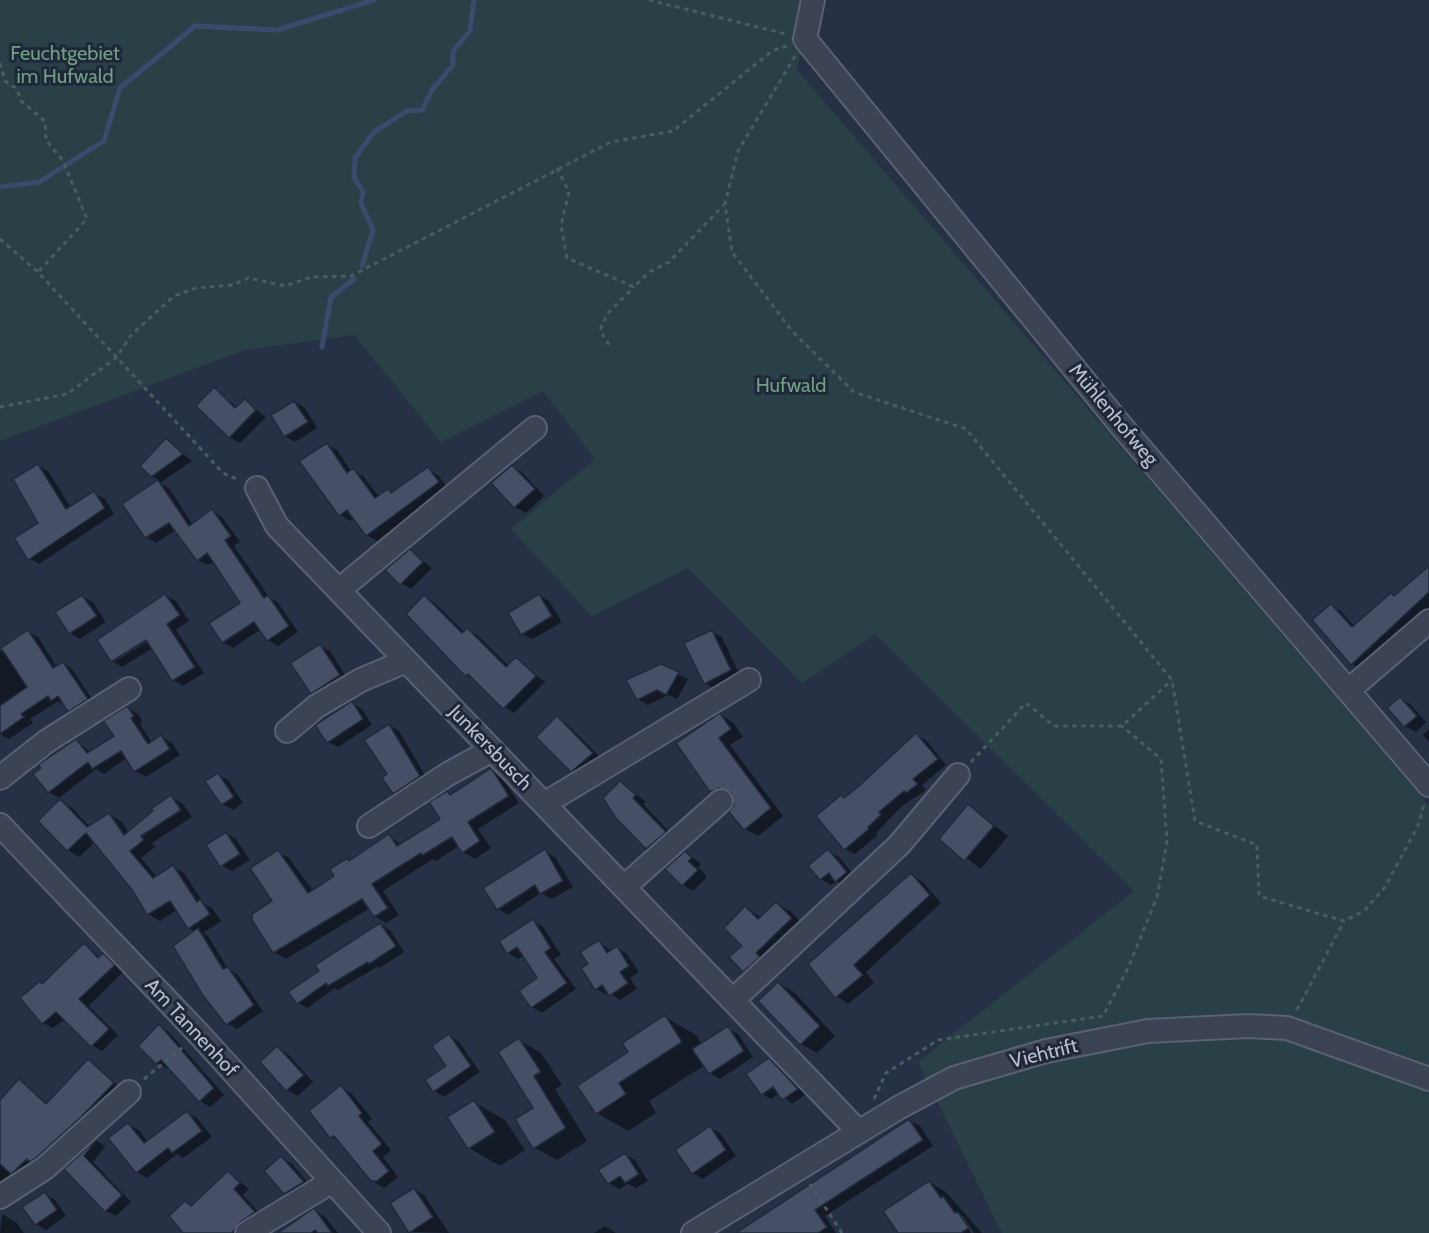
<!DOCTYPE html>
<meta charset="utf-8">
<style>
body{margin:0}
canvas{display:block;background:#263145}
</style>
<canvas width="1429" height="1233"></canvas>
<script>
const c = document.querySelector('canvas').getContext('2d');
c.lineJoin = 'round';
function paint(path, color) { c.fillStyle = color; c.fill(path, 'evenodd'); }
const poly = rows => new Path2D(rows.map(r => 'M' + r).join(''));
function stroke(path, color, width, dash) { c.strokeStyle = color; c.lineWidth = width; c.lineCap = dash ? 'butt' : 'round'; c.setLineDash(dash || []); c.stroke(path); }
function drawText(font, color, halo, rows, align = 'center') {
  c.font = font + ' Cabin,sans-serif'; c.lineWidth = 6; c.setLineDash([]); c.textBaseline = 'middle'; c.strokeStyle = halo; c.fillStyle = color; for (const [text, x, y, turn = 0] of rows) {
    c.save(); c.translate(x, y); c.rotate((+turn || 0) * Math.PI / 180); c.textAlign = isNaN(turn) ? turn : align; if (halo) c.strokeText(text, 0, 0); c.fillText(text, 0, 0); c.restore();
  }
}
paint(poly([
 [0,0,813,0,797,70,1429,806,1429,1233,1002,1233,918,1062,1134,891,875,634,802,683,688,568,592,616,511,529,595,459,543,391,441,442,354,335,245,350,0,441]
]), '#284046');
paint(poly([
 [214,389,238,408,245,401,266,417,240,443,229,437],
 [294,402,305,408,317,428,295,442,285,436],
 [166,440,192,461,160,483,169,488,193,525,212,511,222,517,240,542,234,546,269,597,278,603,298,632,278,646,268,640,261,629,233,648,223,642,242,603,214,561,208,565,198,560,176,530,156,543,146,537,125,505,160,481,152,476],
 [327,445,337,450,351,471,363,476,379,497,388,491,393,493,428,469,438,475,448,488,377,541,367,535,354,518,350,521,340,515],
 [38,465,48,471,71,508,94,493,105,499,114,514,39,564,29,558,40,523],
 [512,467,522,472,544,496,526,513,515,507],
 [410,551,432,568,411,589,401,583],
 [1429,568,1429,608,1362,670,1352,664,1331,606,1341,611,1355,627],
 [165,595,176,601,189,621,176,630,204,673,183,686,173,680,153,648,122,667,112,661],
 [152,635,153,638,114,662,114,658],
 [82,596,93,602,106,622,80,639,70,633],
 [539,596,549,601,562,622,533,639,522,634],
 [425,597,435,603,464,632,467,630,477,635,509,666,516,658,545,682,514,713,504,707,476,681,466,675],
 [28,632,38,637,57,667,63,663,72,669,96,705,79,716,69,711,64,703,57,702,30,719,33,723,9,739,0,734,0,652],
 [711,632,722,637,740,676,715,689,705,683],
 [320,646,330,651,349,681,322,699,312,693],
 [661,666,688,679,677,699,668,695,648,705,638,699],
 [1400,698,1410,704,1426,722,1416,732,1405,726,1389,708],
 [352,703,362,709,372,725,338,747,328,742],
 [127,708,138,714,143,722,140,724,152,743,162,737,172,743,180,755,146,777,135,771,127,758,104,774,96,769,59,798,49,792,76,741,91,752,116,737],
 [720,715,733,722,743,737,730,745,783,816,758,836,745,829,733,794,724,799,711,791],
 [557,718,567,724,602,759,582,777,572,771],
 [389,725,399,731,429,782,404,799,394,793,389,775],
 [1429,729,1429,742,1423,735],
 [916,735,926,740,946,765,922,785,926,790,901,807,876,833,878,835,855,854,845,849,818,816,845,799],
 [491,770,502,777,519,803,478,829,491,848,475,859,463,852,459,846,436,861,433,859,383,891,399,915,386,923,375,916,370,908,286,959,274,952,251,916,274,901,278,852,289,858,313,891,336,876,350,862,389,836,402,845,442,819,447,792,452,795],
 [218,775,228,780,243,803,233,810,222,804,207,781],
 [621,782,646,802,643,804,675,838,657,854,647,848,616,816],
 [171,797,183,804,192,817,152,843,155,847,141,858,157,877,173,867,184,873,204,904,212,908,221,921,203,933,208,936,228,969,237,974,263,1011,237,1029,227,1023,196,932,189,928,177,910,160,921,148,914,134,890,95,842,79,857,68,850,61,801,72,808,90,827,109,814,121,821,129,833],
 [969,806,1008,836,981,869,941,839],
 [226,833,236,839,250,860,232,871,221,865],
 [545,851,555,857,573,887,552,899,541,893,508,915,498,909],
 [828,851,839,857,857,879,847,887,837,881,831,885,821,879],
 [686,852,701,864,698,867,707,877,693,891,683,885],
 [911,875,923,882,941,903,866,972,874,983,848,1004,836,996,810,964],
 [776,904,790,911,805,926,757,979,744,971,746,908,762,918],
 [533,921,543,927,561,955,554,959,576,989,542,1013,532,1007,539,978,524,955,518,959,508,953],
 [380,924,390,930,404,952,380,968,377,967,338,990,335,988,307,1008,298,1003,321,971],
 [599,942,612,951,617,948,627,954,639,972,630,978,637,989,620,1000,609,993,606,994,596,989,590,964],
 [84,945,101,958,104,955,114,961,124,971,89,1006,118,1035,102,1051,92,1045,65,1019,53,1028,43,1023,43,985],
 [778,983,794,992,835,1036,817,1053,801,1044,760,1001],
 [665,1017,696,1035,702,1044,728,1028,738,1034,753,1057,720,1079,710,1073,705,1065,649,1101,656,1113,628,1131,597,1113,630,1053],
 [159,1026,169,1032,224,1095,210,1107,200,1101,169,1067,167,1069,157,1063,140,1046],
 [449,1036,459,1042,480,1072,444,1097,434,1091,448,1067],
 [519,1040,541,1053,562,1085,555,1089,587,1141,557,1160,535,1148,535,1109],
 [278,1048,288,1054,313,1082,298,1096,287,1090,262,1062],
 [769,1060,778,1065,806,1094,792,1104,779,1093,771,1099,762,1094],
 [88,1061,122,1089,0,1195,0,1102,19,1081,48,1104],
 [341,1087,351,1093,372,1119,368,1122,391,1150,383,1157,398,1177,384,1188,374,1182,342,1143,331,1137],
 [474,1102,505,1120,525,1150,500,1166,469,1148],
 [187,1113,197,1118,212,1137,183,1158,177,1154,147,1178,137,1172,128,1125,139,1130,148,1142],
 [909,1120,920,1126,933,1146,825,1216,836,1233,739,1233],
 [710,1128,720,1133,736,1156,703,1179,693,1173],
 [97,1141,105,1146,93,1162,131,1202,116,1216,106,1211,66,1169],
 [625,1154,635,1160,648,1181,636,1188,628,1184,619,1189,609,1183],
 [282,1158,292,1164,313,1189,296,1199,285,1193,266,1171],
 [228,1173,249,1189,243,1195,264,1218,246,1233,185,1233,185,1202,193,1207],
 [929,1182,946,1192,982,1233,974,1233,963,1216,959,1216,971,1233,905,1233],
 [414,1189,424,1195,449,1233,410,1232],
 [45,1194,55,1200,66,1216,46,1230,36,1224],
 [314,1210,324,1216,338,1233,286,1233],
 [2,1214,16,1222,24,1233,0,1233],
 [605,1226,616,1233,594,1233]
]), '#0007');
stroke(poly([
 [0,187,39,182,104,141,120,88,195,26,277,30,374,0],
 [362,266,373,230,361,203,363,192,354,178,355,158,374,132,407,111,422,110,432,90,453,65,453,51,470,31,474,0],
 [322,347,331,297,354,279]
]), '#3a4a6d', 5);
const building = poly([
 [214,387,235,408,245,399,256,410,229,438,196,406,214,387],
 [294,401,308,422,284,437,271,415,294,401],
 [166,438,183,454,151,477,140,466,166,438],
 [327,443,347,473,353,468,375,498,388,489,391,493,428,467,439,482,366,536,347,510,339,516,299,461,327,443],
 [38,464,66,509,94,491,105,508,28,560,14,538,38,523,13,479,38,464],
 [512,465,535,489,514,508,491,483,512,465],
 [158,480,189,526,212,509,231,536,225,540,264,598,268,595,289,626,267,641,254,622,222,643,209,623,240,603,207,553,197,561,169,523,145,538,122,504,158,480],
 [410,549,423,562,400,585,385,570,410,549],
 [1429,566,1429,592,1351,665,1312,620,1331,604,1352,627,1391,593,1394,596,1429,566],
 [165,594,180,615,167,624,195,667,172,681,146,640,111,662,97,640,165,594],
 [539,594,552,616,521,635,508,613,539,594],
 [82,595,97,616,69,634,55,612,82,595],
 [424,595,462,633,467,628,506,667,516,657,536,676,503,709,468,674,465,676,406,614,424,595],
 [28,630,53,668,63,662,88,699,68,712,58,696,51,701,48,696,21,714,24,717,0,734,0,706,27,687,1,648,28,630],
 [712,630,731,670,704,684,684,643,712,630],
 [320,644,340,675,311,694,290,663,320,644],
 [661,664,679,672,666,695,657,690,637,700,626,680,661,664],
 [1400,697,1417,716,1404,727,1387,708,1400,697],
 [352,701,363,719,327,743,315,725,352,701],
 [127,706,134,716,131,718,148,744,161,735,170,749,134,772,121,751,92,769,88,762,48,793,33,774,41,768,38,765,76,739,87,753,114,736,103,721,127,706],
 [720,713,731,729,719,738,771,808,744,830,729,812,734,805,731,793,719,788,710,792,676,743,720,713],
 [557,716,593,753,571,772,536,737,557,716],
 [389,724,420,776,393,794,382,778,387,774,364,740,389,724],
 [916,733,938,759,913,779,918,784,906,793,904,791,879,812,881,815,868,827,869,829,844,850,816,816,841,795,844,798,858,787,916,733],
 [491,768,509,796,468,822,480,841,462,853,452,837,423,855,421,853,372,884,388,908,374,917,362,899,273,953,252,920,252,914,272,901,250,868,278,850,308,893,334,876,330,869,347,858,349,861,389,834,397,846,440,819,429,802,447,791,450,795,491,768],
 [218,773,234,797,221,805,205,781,218,773],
 [620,781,636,795,633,798,666,832,646,849,615,817,603,798,620,781],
 [171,795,181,810,141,836,144,840,130,851,153,878,173,865,197,902,200,899,210,914,188,929,170,901,147,915,133,891,86,833,67,851,38,821,60,799,87,827,109,813,124,835,153,811,151,809,171,795],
 [968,804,994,826,964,861,939,839,968,804],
 [226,832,240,854,220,867,206,845,226,832],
 [545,849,563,881,540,894,535,885,497,910,483,888,545,849],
 [828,849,847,872,835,882,829,873,820,880,808,866,828,849],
 [685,851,692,858,688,861,698,870,682,886,665,869,685,851],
 [911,873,930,895,854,965,863,975,835,998,808,964,911,873],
 [776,902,792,918,756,953,760,957,743,972,729,957,742,946,724,928,745,906,758,919,776,902],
 [533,919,551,948,545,952,567,983,531,1008,519,991,537,978,517,947,507,954,499,941,533,919],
 [380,923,396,946,369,964,368,962,328,986,326,983,297,1004,288,992,319,971,315,965,380,923],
 [198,928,223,969,228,967,254,1005,226,1025,202,994,173,946,198,928],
 [599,940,607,953,617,946,629,966,620,972,628,983,609,996,602,985,595,990,581,968,588,964,580,952,599,940],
 [84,943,98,958,103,953,115,965,79,999,109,1029,91,1047,56,1012,42,1024,20,998,40,981,42,984,84,943],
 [778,982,820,1026,800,1045,758,1001,778,982],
 [665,1015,682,1042,619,1083,626,1094,596,1114,577,1086,628,1052,622,1043,665,1015],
 [159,1024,214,1088,199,1102,161,1060,156,1064,138,1046,159,1024],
 [728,1026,744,1051,709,1074,692,1049,728,1026],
 [449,1034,471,1066,433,1092,425,1080,446,1066,432,1046,449,1034],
 [519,1038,541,1072,534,1076,566,1128,533,1149,515,1119,533,1108,498,1052,519,1038],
 [277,1046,304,1075,286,1091,260,1062,277,1046],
 [769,1058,798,1089,782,1100,773,1087,761,1095,746,1074,769,1058],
 [88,1059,114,1083,82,1116,37,1157,30,1162,27,1159,11,1174,0,1164,0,1100,19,1079,46,1104,88,1059],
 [341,1085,362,1113,359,1116,382,1144,373,1151,389,1171,377,1181,371,1181,334,1136,330,1138,309,1111,341,1085],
 [474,1100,495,1132,468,1149,447,1117,474,1100],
 [187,1111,202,1131,172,1153,168,1148,136,1173,108,1138,128,1123,144,1143,187,1111],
 [909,1119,923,1140,815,1210,827,1227,818,1233,736,1233,909,1119],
 [710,1126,726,1150,692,1174,675,1150,710,1126],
 [97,1139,84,1156,122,1195,105,1212,64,1169,97,1139],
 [625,1153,639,1174,625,1183,620,1176,608,1184,598,1170,625,1153],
 [281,1156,304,1182,284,1194,264,1171,281,1156],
 [228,1171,240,1183,234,1189,255,1212,240,1222,232,1233,183,1233,169,1216,185,1201,191,1206,228,1171],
 [929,1181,941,1198,943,1196,955,1213,958,1212,969,1228,961,1233,898,1233,883,1211,929,1181],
 [414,1188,433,1217,409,1233,390,1203,414,1188],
 [45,1192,57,1210,35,1225,22,1207,45,1192],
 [314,1208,332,1233,318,1233,315,1230,311,1233,278,1233,314,1208]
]);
paint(building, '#455067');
stroke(building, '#212a3c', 1.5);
const minor = poly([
 [813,0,805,39,1123,428,1429,785],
 [257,488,277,526,859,1132],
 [339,590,535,428],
 [1349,690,1429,621],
 [287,731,317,706,361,680,406,661],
 [0,778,47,741,129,689],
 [544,804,749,680],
 [0,825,199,1034,379,1233],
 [369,826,448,774,492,750],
 [624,887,721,801],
 [733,1000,899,845,958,775],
 [0,1197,45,1168,129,1092],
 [247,1233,331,1182],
 [693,1233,898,1108,954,1078,1046,1051,1148,1031,1248,1026,1287,1028,1429,1079]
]);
stroke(minor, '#5a6172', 26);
stroke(poly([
 [649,0,786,34],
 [795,56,738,151,725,204,732,252,792,331,854,392,966,429,1172,680,1195,821,1257,845,1259,896,1344,921,1364,911,1385,887,1418,826,1424,804],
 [0,63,5,81,17,89,21,101,45,121,46,140,63,161,87,219,38,272],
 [557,168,569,192,561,225,567,258,634,287,649,272,669,262,724,205],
 [0,239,38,272,223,473,239,480],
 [609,345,600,330,607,314,634,287],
 [0,407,67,394,116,358,131,335,174,296,196,288,233,285,248,278,285,286,312,277,351,276,611,142,673,131,772,51,787,46],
 [971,762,1026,703,1054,726,1122,726,1172,680],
 [1297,1010,1344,921],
 [144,1079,183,1047],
 [874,1099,886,1073,938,1040,1103,1016,1128,968,1157,897,1167,842,1161,759,1122,726],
 [810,1184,842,1233]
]), '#475d62', 3, [4.5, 4.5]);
stroke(minor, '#3b4355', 22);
drawText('20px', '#6fa07f', '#1f283a', [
 ["Feuchtgebiet",65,54],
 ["im Hufwald",65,77],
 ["Hufwald",791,386]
]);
drawText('20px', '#b9bfce', '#1f283a', [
 ["Mühlenhofweg",1113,415,50],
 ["Junkersbusch",490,748,46],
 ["Am Tannenhof",191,1028,47],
 ["Viehtrift",1044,1054,-14]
]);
</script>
